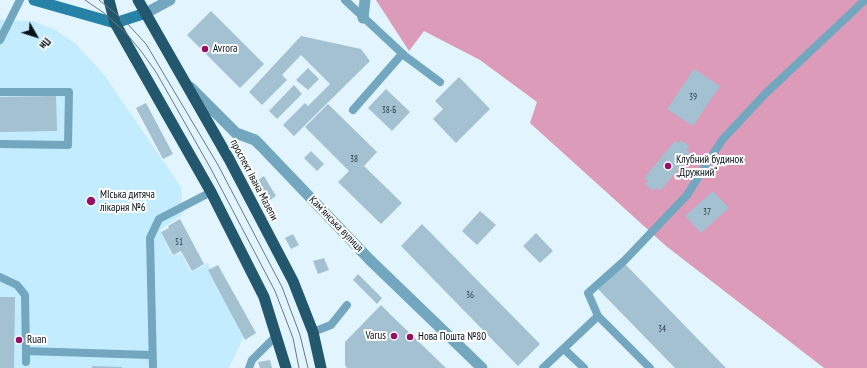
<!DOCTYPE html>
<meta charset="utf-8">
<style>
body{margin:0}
#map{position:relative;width:867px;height:368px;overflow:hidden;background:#e2f4fd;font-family:"PT Sans Narrow",sans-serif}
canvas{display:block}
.north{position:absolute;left:16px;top:16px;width:40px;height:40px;-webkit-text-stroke:3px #fefefe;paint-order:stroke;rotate:129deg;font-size:11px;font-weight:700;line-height:16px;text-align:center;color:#061015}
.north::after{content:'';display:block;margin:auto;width:14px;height:18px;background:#061015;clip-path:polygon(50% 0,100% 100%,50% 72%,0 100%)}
</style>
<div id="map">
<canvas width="867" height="368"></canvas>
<div class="north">Пн</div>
</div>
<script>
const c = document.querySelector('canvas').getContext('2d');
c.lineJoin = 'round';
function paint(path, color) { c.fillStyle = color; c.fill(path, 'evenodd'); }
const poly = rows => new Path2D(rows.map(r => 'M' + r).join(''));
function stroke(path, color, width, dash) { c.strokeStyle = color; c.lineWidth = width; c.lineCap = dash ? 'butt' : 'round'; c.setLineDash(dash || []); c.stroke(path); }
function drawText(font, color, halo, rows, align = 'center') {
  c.font = font + ' "PT Sans Narrow",sans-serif'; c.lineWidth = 4; c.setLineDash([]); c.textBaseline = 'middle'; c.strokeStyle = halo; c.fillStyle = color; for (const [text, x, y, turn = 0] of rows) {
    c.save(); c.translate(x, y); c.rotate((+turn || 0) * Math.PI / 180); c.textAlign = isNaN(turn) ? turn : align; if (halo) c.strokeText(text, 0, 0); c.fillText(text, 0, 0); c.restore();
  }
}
paint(poly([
 [0,20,33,21,56,30,77,45,105,76,181,187,183,214,160,230,172,256,181,253,191,272,208,263,243,338,229,368,0,368]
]), '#c4ecff');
paint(poly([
 [376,0,867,0,867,368,824,368,666,246,530,123,537,102,480,60,424,31,409,51]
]), '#dc9bb9');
paint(poly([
 [211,11,264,64,240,88,187,35],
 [301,36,361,49,370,61,294,136,283,125,305,103,308,106,330,84,301,55,282,75,287,80,262,105,249,92],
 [308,68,319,79,308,90,296,80],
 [694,69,720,86,693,126,667,109],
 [459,77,490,109,456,143,433,119,443,109,435,101],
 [294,85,302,94,277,119,269,111],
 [386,89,410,112,392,131,368,108],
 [56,96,57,131,0,132,0,97],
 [146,103,173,154,163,159,136,108],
 [328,104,377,152,364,166,402,203,381,224,338,182,349,171,305,127],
 [681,140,689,146,687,150,691,154,660,191,656,187,653,191,645,184,648,181,644,178,675,141,678,143],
 [311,151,324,164,317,171,304,158],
 [264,176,276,196,267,202,255,182],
 [713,191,729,208,701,233,685,216],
 [480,211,496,225,477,245,462,231],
 [180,219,204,264,192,271,181,251,173,255,161,232,169,228,168,226],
 [422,224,540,344,518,366,401,246],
 [536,233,553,251,540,263,523,246],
 [293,234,299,245,291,249,285,238],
 [324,258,329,270,318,274,313,261],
 [625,264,726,368,675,368,598,289],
 [218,265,256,333,245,340,208,270],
 [358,274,382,298,377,304,353,280],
 [0,297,15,297,14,368,0,368],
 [381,305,393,317,446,368,347,368,345,365,345,342],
 [270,360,272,368,260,368,258,362],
 [92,366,122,367,122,368,92,368]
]), '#a3c1d0');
stroke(poly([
 [345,0,405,56,440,82],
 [0,40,20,0],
 [0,92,69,92,68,145,0,144],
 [353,110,402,54],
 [0,277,17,285,25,295,26,351,151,355],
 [598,316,650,368],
 [313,332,331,325,347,305],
 [564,349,584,368],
 [26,362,26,351],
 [153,368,150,238,159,219,211,192],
 [249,368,252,360,277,335],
 [543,368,598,316,588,293,625,260,687,195,722,140,765,94,865,0]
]), '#73a7c0', 8);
stroke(poly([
 [190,87,236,133,255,140,262,147,370,260]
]), '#73a7c0', 11);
stroke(poly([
 [363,18,365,0],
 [370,260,482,368]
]), '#73a7c0', 11);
stroke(poly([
 [146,13,170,0]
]), '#73a7c0', 11);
stroke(poly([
 [34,0,115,23,146,13]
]), '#2682a6', 11);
stroke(poly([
 [109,0,115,23,211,192,264,297,286,368],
 [138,0,229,159,293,281,313,332,321,368]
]), '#22576d', 11);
stroke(poly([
 [85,0,104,13,126,33,141,51,156,72,211,169,275,291,293,338,299,368],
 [99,0,125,21,146,44,218,165,282,287,300,335,308,368]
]), '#6b787f', 1);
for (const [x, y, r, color] of [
 [205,49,4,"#981064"],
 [668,166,4,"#981064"],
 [91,201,5,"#981064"],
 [394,336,4,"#981064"],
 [410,337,4,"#981064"],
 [19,340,4,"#981064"]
]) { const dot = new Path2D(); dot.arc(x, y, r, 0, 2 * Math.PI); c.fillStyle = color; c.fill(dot); stroke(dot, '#fefefe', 1.5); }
drawText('9px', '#2d3c44', null, [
 ["39",693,97],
 ["38-Б",389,110],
 ["38",354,159],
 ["37",707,212],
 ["51",179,242],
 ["36",470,295],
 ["34",662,329]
]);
drawText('11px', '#061015', '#fefefe', [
 ["Avrora",213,49],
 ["Клубний будинок",676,160],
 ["„Дружний“",676,173],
 ["МІська дитяча",100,195],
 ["лікарня №6",100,208],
 ["Varus",386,336,"right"],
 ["Нова Пошта №80",418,337],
 ["Ruan",27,340]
], 'left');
drawText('11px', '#061015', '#fefefe', [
 ["проспект Івана Мазепи",254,180,62],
 ["Камʼянська вулиця",336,224,46]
]);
</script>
